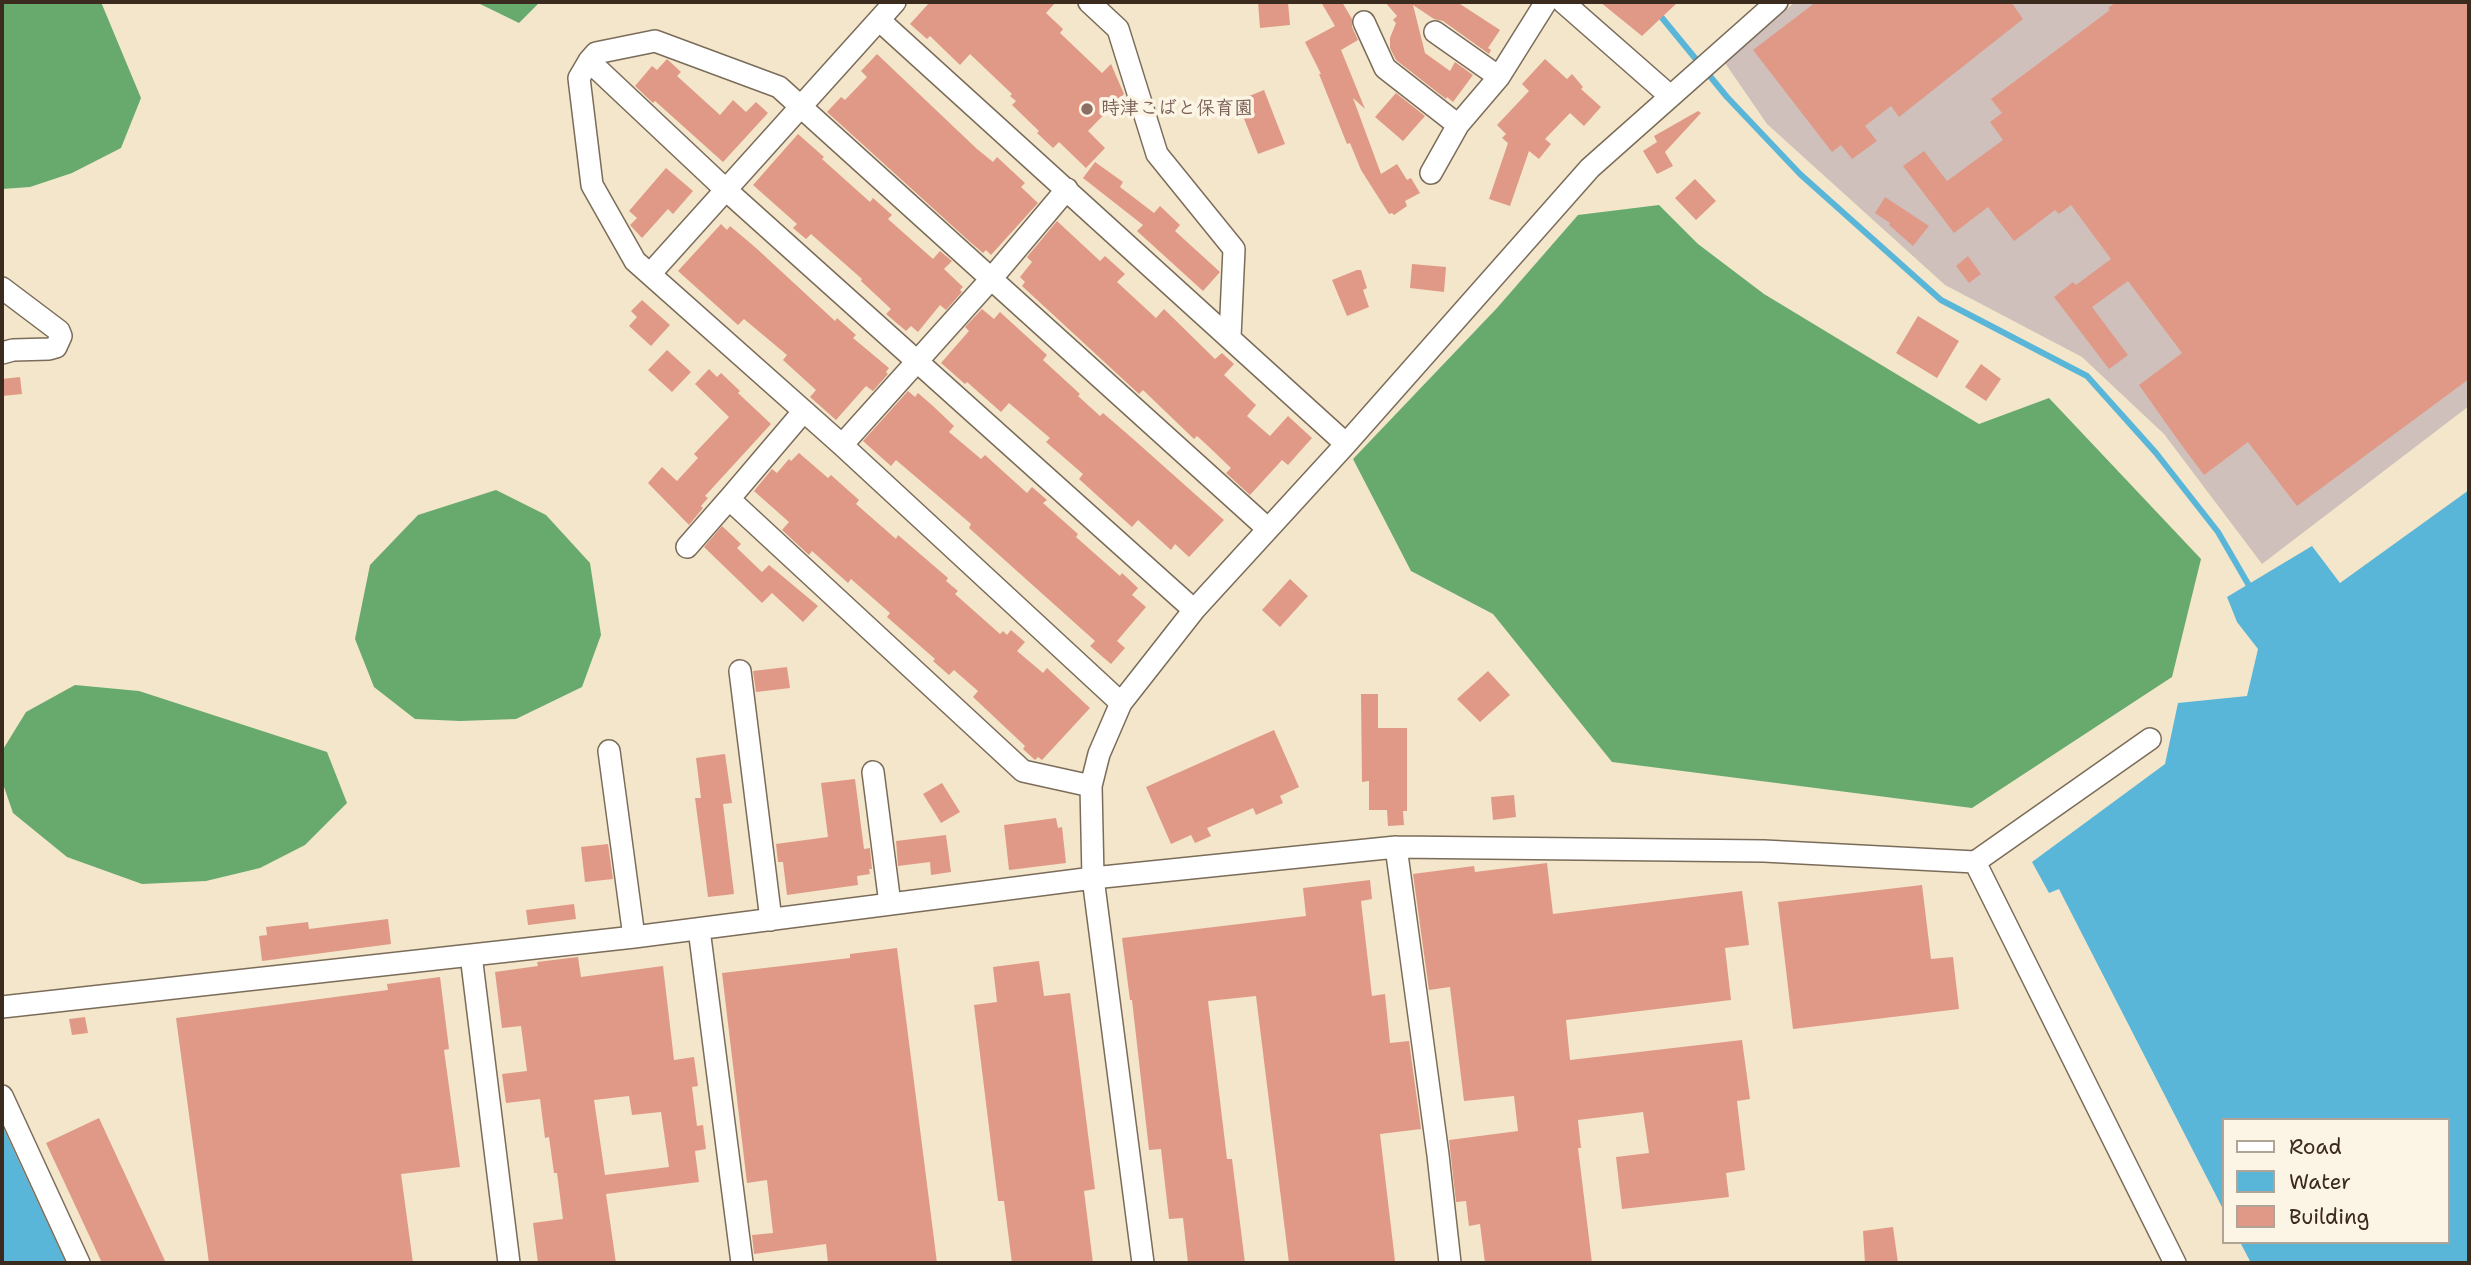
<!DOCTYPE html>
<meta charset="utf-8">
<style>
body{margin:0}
#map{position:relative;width:2471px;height:1265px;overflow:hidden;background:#f3e6ca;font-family:"Shantell Sans",sans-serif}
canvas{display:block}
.frame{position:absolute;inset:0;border:4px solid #3b2a1e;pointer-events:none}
.legend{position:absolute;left:2222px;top:1118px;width:228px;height:126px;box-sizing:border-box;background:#fcf5e5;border:2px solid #afa495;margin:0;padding:9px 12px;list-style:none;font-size:21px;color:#3b2a1e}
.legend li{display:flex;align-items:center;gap:14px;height:35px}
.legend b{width:35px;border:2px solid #afa495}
</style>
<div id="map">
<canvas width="2471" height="1265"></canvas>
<div class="frame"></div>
<ul class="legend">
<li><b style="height:9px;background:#fff"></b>Road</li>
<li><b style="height:19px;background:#5ab6d8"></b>Water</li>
<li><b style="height:19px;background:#e09986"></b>Building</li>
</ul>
</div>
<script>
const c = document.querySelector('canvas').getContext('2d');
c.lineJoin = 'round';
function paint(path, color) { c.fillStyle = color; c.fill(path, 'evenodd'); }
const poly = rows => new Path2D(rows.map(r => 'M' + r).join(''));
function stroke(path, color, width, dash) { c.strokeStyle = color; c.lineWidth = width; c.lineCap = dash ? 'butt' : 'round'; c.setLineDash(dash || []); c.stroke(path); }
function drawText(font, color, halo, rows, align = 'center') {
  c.font = font + ' "Shantell Sans","Klee One",sans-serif'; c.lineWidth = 7; c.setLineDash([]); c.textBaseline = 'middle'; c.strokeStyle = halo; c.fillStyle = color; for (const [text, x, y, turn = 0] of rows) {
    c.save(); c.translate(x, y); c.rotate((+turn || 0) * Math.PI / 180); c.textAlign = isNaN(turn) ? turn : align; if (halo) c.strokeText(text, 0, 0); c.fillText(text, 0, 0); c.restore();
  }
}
paint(poly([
 [1795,2,2469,2,2469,406,2262,564,2164,434,2082,357,1945,285,1767,124,1725,63]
]), '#d0c0bc');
paint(poly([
 [2,2,101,2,141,98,121,148,72,173,30,187,2,189],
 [476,2,540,2,519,23],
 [1659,205,1698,244,1764,294,1979,424,2049,398,2201,559,2172,677,1972,808,1612,762,1493,614,1411,571,1353,459,1497,308,1578,215],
 [496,490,546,515,590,563,601,635,582,687,516,719,460,721,415,719,374,687,355,639,370,565,418,515],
 [75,685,139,691,327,752,347,803,305,845,260,868,206,881,142,884,67,857,13,813,2,781,2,751,26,712]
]), '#68aa6e');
paint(poly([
 [2469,490,2469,1263,2251,1263,2240,1242,2448,1242,2448,1120,2224,1120,2224,1211,2059,889,2049,893,2032,862,2165,764,2178,703,2247,696,2258,649,2237,622,2227,597,2312,546,2340,583],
 [2,1125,66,1263,2,1263]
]), '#5ab6d8');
stroke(poly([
 [1649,2,1727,97,1800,174,1941,300,2087,376,2156,453,2218,532,2251,589]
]), '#5ab6d8', 6);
paint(poly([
 [930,2,1056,2,1046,13,1063,29,1060,33,1102,73,1111,64,1124,94,1088,131,1105,148,1086,168,1059,142,1053,148,1037,133,1039,131,1012,105,1016,101,1010,96,1012,94,970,54,960,65,930,36,927,39,910,24],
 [1258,2,1288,2,1290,25,1260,28],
 [1321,2,1342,2,1352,19,1352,27,1358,40,1341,50,1365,109,1353,98,1381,174,1397,164,1407,180,1411,178,1420,193,1405,201,1407,206,1394,215,1392,213,1389,214,1361,170,1350,143,1347,144,1319,74,1321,74,1305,42,1335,26],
 [1385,2,1457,2,1500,30,1488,48,1491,50,1489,54,1443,21,1434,19,1413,5,1425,53,1450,71,1455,62,1473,75,1453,102,1447,97,1446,99,1396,60,1390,48,1390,38,1396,23,1393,20,1397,16],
 [1600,2,1678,2,1642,36],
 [1816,2,2011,2,2023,19,1899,117,1891,106,1865,126,1877,141,1852,159,1841,145,1832,152,1753,50],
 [2116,2,2469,2,2469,379,2297,506,2248,442,2204,475,2180,443,2139,385,2182,353,2128,281,2092,307,2128,355,2109,369,2054,297,2073,282,2076,285,2111,259,2071,205,2059,214,2055,210,2014,241,1988,207,1954,233,1903,166,1924,151,1947,181,2003,140,1990,122,2002,113,1991,99,2110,10,2108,8],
 [877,54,977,149,993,162,997,157,1025,183,1021,187,1038,203,991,255,986,250,983,253,969,241,827,112,841,97,845,100,867,77,861,71],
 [667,59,681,72,677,76,720,115,733,100,746,112,756,102,768,113,723,162,655,101,653,103,635,86,652,66,657,70],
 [1545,59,1567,79,1572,74,1583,87,1581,89,1601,107,1584,126,1570,113,1545,139,1551,144,1539,159,1529,151,1510,206,1489,199,1508,143,1502,138,1506,134,1497,125,1529,91,1522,84],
 [1264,90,1285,144,1258,154,1237,101],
 [1396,93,1425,116,1403,141,1375,117],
 [1698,111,1701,113,1665,152,1673,166,1657,174,1643,151,1657,142,1654,136],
 [798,134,824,157,822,159,870,202,873,198,892,215,888,219,933,259,940,251,952,261,944,269,963,287,960,290,962,292,946,310,940,305,918,332,911,326,906,331,886,314,891,309,861,281,862,279,811,234,806,239,793,228,797,224,753,185],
 [1095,162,1123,182,1120,187,1154,213,1160,206,1180,225,1175,231,1220,272,1203,291,1137,231,1143,225,1083,178],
 [666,168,693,191,673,214,668,209,642,238,630,225,637,218,629,211],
 [1695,179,1716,201,1696,220,1675,198],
 [1885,197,1929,226,1913,246,1889,225,1890,223,1875,213],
 [1057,221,1100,261,1105,256,1125,274,1117,282,1156,318,1164,309,1215,359,1222,353,1234,364,1224,375,1256,405,1247,416,1270,436,1288,416,1312,438,1288,465,1282,460,1250,495,1226,473,1231,468,1208,446,1197,436,1194,439,1143,390,1139,394,1022,286,1025,282,1020,277,1032,262,1027,257],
 [721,224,727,230,730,226,756,248,835,321,837,318,856,335,853,338,889,368,886,372,888,374,873,391,866,386,836,420,810,397,816,390,783,360,787,355,744,319,738,325,678,271],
 [1968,256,1981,274,1969,283,1956,266],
 [1412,264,1446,267,1444,292,1410,288],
 [1357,270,1361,270,1367,288,1363,290,1369,307,1347,316,1332,280],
 [642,300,670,325,651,346,629,326,637,317,631,311],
 [982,309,994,319,1000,312,1047,355,1043,360,1080,394,1078,396,1100,416,1103,413,1132,438,1224,520,1189,557,1175,544,1171,550,1138,520,1132,527,1079,479,1083,474,1046,442,1050,438,1009,403,1001,412,967,382,965,384,941,363,969,331,965,327],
 [1918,316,1959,341,1937,378,1896,353],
 [667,350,691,372,672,392,648,370],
 [1981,364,2001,379,1986,401,1965,387],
 [709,369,717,377,721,373,740,391,738,393,771,424,705,496,708,498,701,506,703,508,689,525,648,483,662,467,677,481,698,458,694,454,729,417,695,384],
 [20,377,22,394,2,396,2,379],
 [908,391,915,397,918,393,934,407,954,426,949,432,981,459,985,455,1027,493,1032,487,1047,500,1043,503,1078,534,1076,537,1120,576,1122,573,1138,588,1132,595,1146,607,1117,641,1125,648,1111,664,1090,646,1095,641,969,528,971,524,896,460,891,466,863,441],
 [799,453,828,478,831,475,859,500,856,504,896,539,898,535,948,578,946,581,958,591,955,594,1000,634,1003,631,1007,635,1011,630,1025,642,1017,651,1043,673,1047,668,1090,708,1042,760,1038,757,1035,760,1023,749,1025,746,973,697,978,691,954,670,949,675,933,661,935,659,887,617,890,613,851,579,848,583,812,551,809,555,782,530,789,522,754,491,772,469,777,473,789,459,791,461],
 [722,526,741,544,737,548,762,572,769,565,818,606,803,622,772,593,762,603,704,547],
 [1290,579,1308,596,1280,627,1262,610],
 [787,667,790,688,756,692,753,671],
 [1488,671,1510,695,1480,722,1457,699],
 [1361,694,1378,694,1378,728,1407,728,1407,811,1403,811,1404,825,1388,826,1387,810,1369,810,1369,781,1362,782],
 [1274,730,1299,787,1280,796,1283,803,1256,815,1253,808,1207,828,1211,836,1195,843,1191,835,1171,844,1146,787],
 [725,754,732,803,723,804,734,894,708,897,695,798,701,798,696,758],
 [855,779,864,849,870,848,872,869,869,869,870,874,857,876,858,885,787,895,783,862,778,862,776,844,828,837,821,783],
 [942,783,960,812,941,823,923,794],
 [1514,795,1516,817,1493,820,1491,797],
 [1056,818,1058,828,1062,827,1066,863,1009,870,1004,825],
 [946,835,951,872,931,875,930,862,898,866,896,841],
 [608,844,613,879,585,882,581,847],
 [1547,863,1553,914,1742,891,1749,945,1725,948,1731,1000,1566,1020,1570,1060,1742,1040,1750,1099,1737,1101,1745,1170,1726,1173,1729,1197,1622,1209,1616,1157,1649,1153,1643,1112,1578,1120,1581,1148,1578,1148,1592,1263,1485,1263,1480,1224,1469,1226,1466,1201,1456,1202,1449,1140,1518,1131,1514,1096,1464,1101,1450,987,1429,990,1413,874,1474,866,1475,872],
 [1370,880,1372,899,1361,901,1372,996,1385,994,1390,1043,1409,1041,1421,1129,1380,1134,1395,1261,1377,1263,1289,1263,1256,996,1208,1001,1227,1159,1232,1159,1245,1263,1188,1263,1183,1218,1169,1219,1161,1149,1149,1150,1132,1000,1130,1000,1122,938,1306,916,1303,888],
 [1922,885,1931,959,1953,957,1959,1009,1793,1029,1778,902],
 [574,904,576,919,528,925,526,910],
 [388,919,391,944,262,961,259,936,267,935,266,927,308,922,309,929],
 [897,948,937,1263,828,1263,826,1244,754,1254,752,1235,773,1233,767,1180,747,1183,722,973,850,958,850,954],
 [578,957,581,977,663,966,674,1060,694,1057,698,1086,692,1087,697,1126,703,1125,706,1149,695,1151,699,1182,606,1194,616,1263,538,1263,533,1223,563,1219,557,1173,554,1173,549,1137,545,1138,540,1099,506,1103,502,1074,527,1071,521,1026,502,1028,495,972,538,966,537,962],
 [629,1096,632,1115,661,1112,669,1167,605,1175,594,1100],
 [1039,961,1044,996,1070,993,1095,1189,1084,1191,1093,1263,1012,1263,1004,1201,998,1201,974,1005,997,1002,993,967],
 [440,977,449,1049,444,1050,460,1167,401,1174,413,1263,209,1263,176,1018,388,990,387,984],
 [85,1017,88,1033,72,1035,69,1019],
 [99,1118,166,1263,102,1263,46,1143],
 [1893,1227,1898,1263,1865,1263,1863,1231]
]), '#e09986');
const minor = poly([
 [1089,2,1118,29,1157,154,1234,249,1230,337],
 [1563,2,1670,96],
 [879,20,1346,444],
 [1364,22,1385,68,1458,125],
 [1435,32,1499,77],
 [589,61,725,189,1194,610],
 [1431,173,1458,125,1499,77,1546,2],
 [650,274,895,2],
 [2,288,59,331,61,336,56,347,49,349,13,350,2,353],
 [803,412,729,499,1023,771,1091,786],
 [842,445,991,279,1067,189],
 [687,547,729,499],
 [740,671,771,920],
 [1121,703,842,445,635,261,592,185,579,78,589,61,596,53,655,41,779,87,1268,529],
 [609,751,634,937],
 [873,772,890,904],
 [1396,847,1438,1155,1450,1263],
 [1975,862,2175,1263],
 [699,929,742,1263],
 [471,955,509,1263],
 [2,1007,634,937,1093,878,1396,847,1764,851,1975,862,2150,739],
 [2,1096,79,1263],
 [1143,1263,1093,878,1091,786,1099,754,1121,703,1194,610,1346,444,1590,168,1777,2]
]);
stroke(minor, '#7b6c5a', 24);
stroke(minor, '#fff', 21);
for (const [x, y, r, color] of [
 [1087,109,7,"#8d6e63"]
]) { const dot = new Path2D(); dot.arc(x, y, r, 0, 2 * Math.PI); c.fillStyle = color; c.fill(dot); stroke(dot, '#fcf5e5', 2.5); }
drawText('bold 19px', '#785e54', '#fcf5e5', [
 ["時津こばと保育園",1101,109]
], 'left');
</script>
